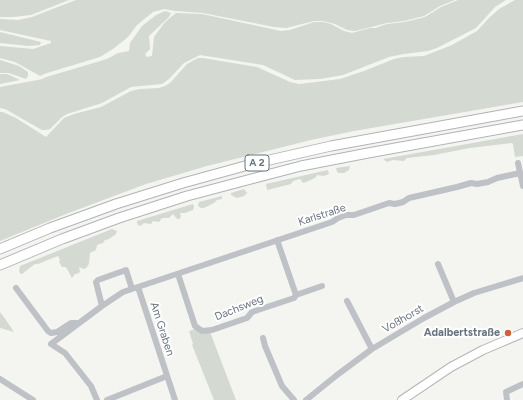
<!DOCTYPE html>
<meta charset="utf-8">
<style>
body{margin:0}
canvas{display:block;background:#f4f5f1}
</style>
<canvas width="523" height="400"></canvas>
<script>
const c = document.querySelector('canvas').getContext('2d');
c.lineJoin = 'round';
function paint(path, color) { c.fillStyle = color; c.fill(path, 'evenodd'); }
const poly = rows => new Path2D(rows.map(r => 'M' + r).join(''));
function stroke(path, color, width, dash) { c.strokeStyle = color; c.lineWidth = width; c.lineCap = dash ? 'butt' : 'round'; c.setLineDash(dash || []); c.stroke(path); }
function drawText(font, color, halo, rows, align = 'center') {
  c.font = font + ' Figtree,sans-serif'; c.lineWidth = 4; c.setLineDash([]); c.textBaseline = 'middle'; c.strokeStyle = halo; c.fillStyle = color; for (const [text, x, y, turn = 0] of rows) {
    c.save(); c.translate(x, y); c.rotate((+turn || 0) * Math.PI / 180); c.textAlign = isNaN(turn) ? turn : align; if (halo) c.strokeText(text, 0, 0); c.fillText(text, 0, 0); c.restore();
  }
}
paint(poly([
 [0,0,69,0,31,15,13,17,0,17],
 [76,0,455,0,440,6,424,16,404,21,387,23,355,31,347,30,335,24,323,21,314,21,286,28,274,27,203,13,175,11,164,9,153,12,137,25,128,37,113,49,100,57,47,73,40,76,15,62,0,58,0,46,33,49,51,43,51,41,0,30,0,19,18,20,32,17],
 [458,0,506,0,495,7,476,28,437,48,428,51,404,54,389,57,343,75,320,79,295,80,263,65,200,55,184,63,169,79,162,84,131,87,102,103,67,114,62,117,50,129,45,130,42,130,5,109,0,108,0,87,43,79,43,78,107,59,118,53,129,51,130,43,142,26,156,15,165,11,171,13,169,17,149,36,150,49,145,54,147,57,152,56,154,37,165,22,176,13,202,14,281,31,290,30,314,22,323,22,331,24,344,31,352,33,370,28,375,28,387,24,405,22,425,17,441,7],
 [515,0,523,0,523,102,354,131,311,140,207,166,146,184,66,214,0,241,0,112,3,112,16,118,46,137,64,118,74,114,101,107,131,91,140,89,159,88,165,86,170,83,187,64,198,58,203,58,257,67,290,82,299,84,340,79,364,71,394,59,404,57,424,56,452,45,477,31,489,18,499,9],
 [0,32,41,42,40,45,29,46,0,43],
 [0,60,19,66,28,72,28,76,26,79,23,78,9,73,0,73],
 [0,74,7,74,20,80,0,84],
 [523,134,523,156,515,157,513,144,512,143,470,148,434,155,407,158,404,161,393,160,387,162,383,159],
 [350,166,349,170,344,173,339,173,337,172,336,168],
 [328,170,329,174,324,176,317,175,315,178,306,182,303,183,300,179,293,181,291,184,267,190,266,184],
 [244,189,247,193,244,196,237,198,231,195,231,193],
 [222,196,222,199,217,200,214,203,204,208,201,208,198,206,199,202],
 [193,204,194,207,193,210,185,213,180,213,181,217,179,219,177,219,173,214,169,218,162,218,159,222,153,221,151,224,144,223,140,226,137,224,137,221],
 [112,229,117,231,116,234,109,239,105,240,103,243,97,245,96,250,90,253,89,264,86,268,84,269,79,267,80,272,77,274,75,274,72,278,66,267,62,267,59,262,60,260,58,256,38,264,35,264,22,274,21,274,19,272,20,266],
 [0,312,6,320,14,332,0,328],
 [195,329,202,334,210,332,236,400,214,400,192,345,193,344,189,331]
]), '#d4d9d1');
const major = poly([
 [402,400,451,367,483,350,523,333]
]);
const highway = poly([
 [0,249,50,228,116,204,183,183,252,164,331,146,523,111],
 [0,265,62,239,119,218,187,196,255,178,301,166,368,153,523,125]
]);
stroke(major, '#b2b5b9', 10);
stroke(highway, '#b1b4b7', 11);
stroke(poly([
 [518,163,523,186],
 [438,264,454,302],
 [178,274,195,326,202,331,212,330,247,318,252,312,294,298,296,295,277,240],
 [138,287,175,400],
 [16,288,48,331,51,333,57,332,71,323,79,323],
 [296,295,322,286],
 [347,301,372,349],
 [102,306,96,282,98,280,126,270,132,289],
 [263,338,265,346,282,386,294,400],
 [0,379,33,400],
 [97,400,91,386,65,353,51,344,102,306,123,292,332,222,338,218,346,215,354,215,389,203,395,204,403,202,409,198,457,187,471,183,477,184,488,182,497,178,520,173],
 [107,400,167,376],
 [306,400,337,375,372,349,424,318,454,302,474,293,523,278],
 [507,400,506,392,523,384]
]), '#bec1c5', 6);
stroke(major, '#fff', 8);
stroke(highway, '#fff', 9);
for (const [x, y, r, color] of [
 [508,333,4,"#ce6338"]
]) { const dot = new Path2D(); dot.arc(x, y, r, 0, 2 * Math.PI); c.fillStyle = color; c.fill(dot); stroke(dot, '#fff', 1.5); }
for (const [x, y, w] of [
 [257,163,24]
]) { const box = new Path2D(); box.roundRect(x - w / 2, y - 8, w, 16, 3); c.fillStyle = '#fff'; c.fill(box); stroke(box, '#67737f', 1); }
drawText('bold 10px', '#67737f', null, [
 ["A 2",257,163]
]);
drawText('11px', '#67737f', '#fff', [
 ["Karlstraße",322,215,-18],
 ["Dachsweg",239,308,-22],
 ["Voßhorst",403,319,-30],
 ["Am Graben",162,329,72]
]);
drawText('bold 11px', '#67737f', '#fff', [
 ["Adalbertstraße",500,333]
], 'right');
</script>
